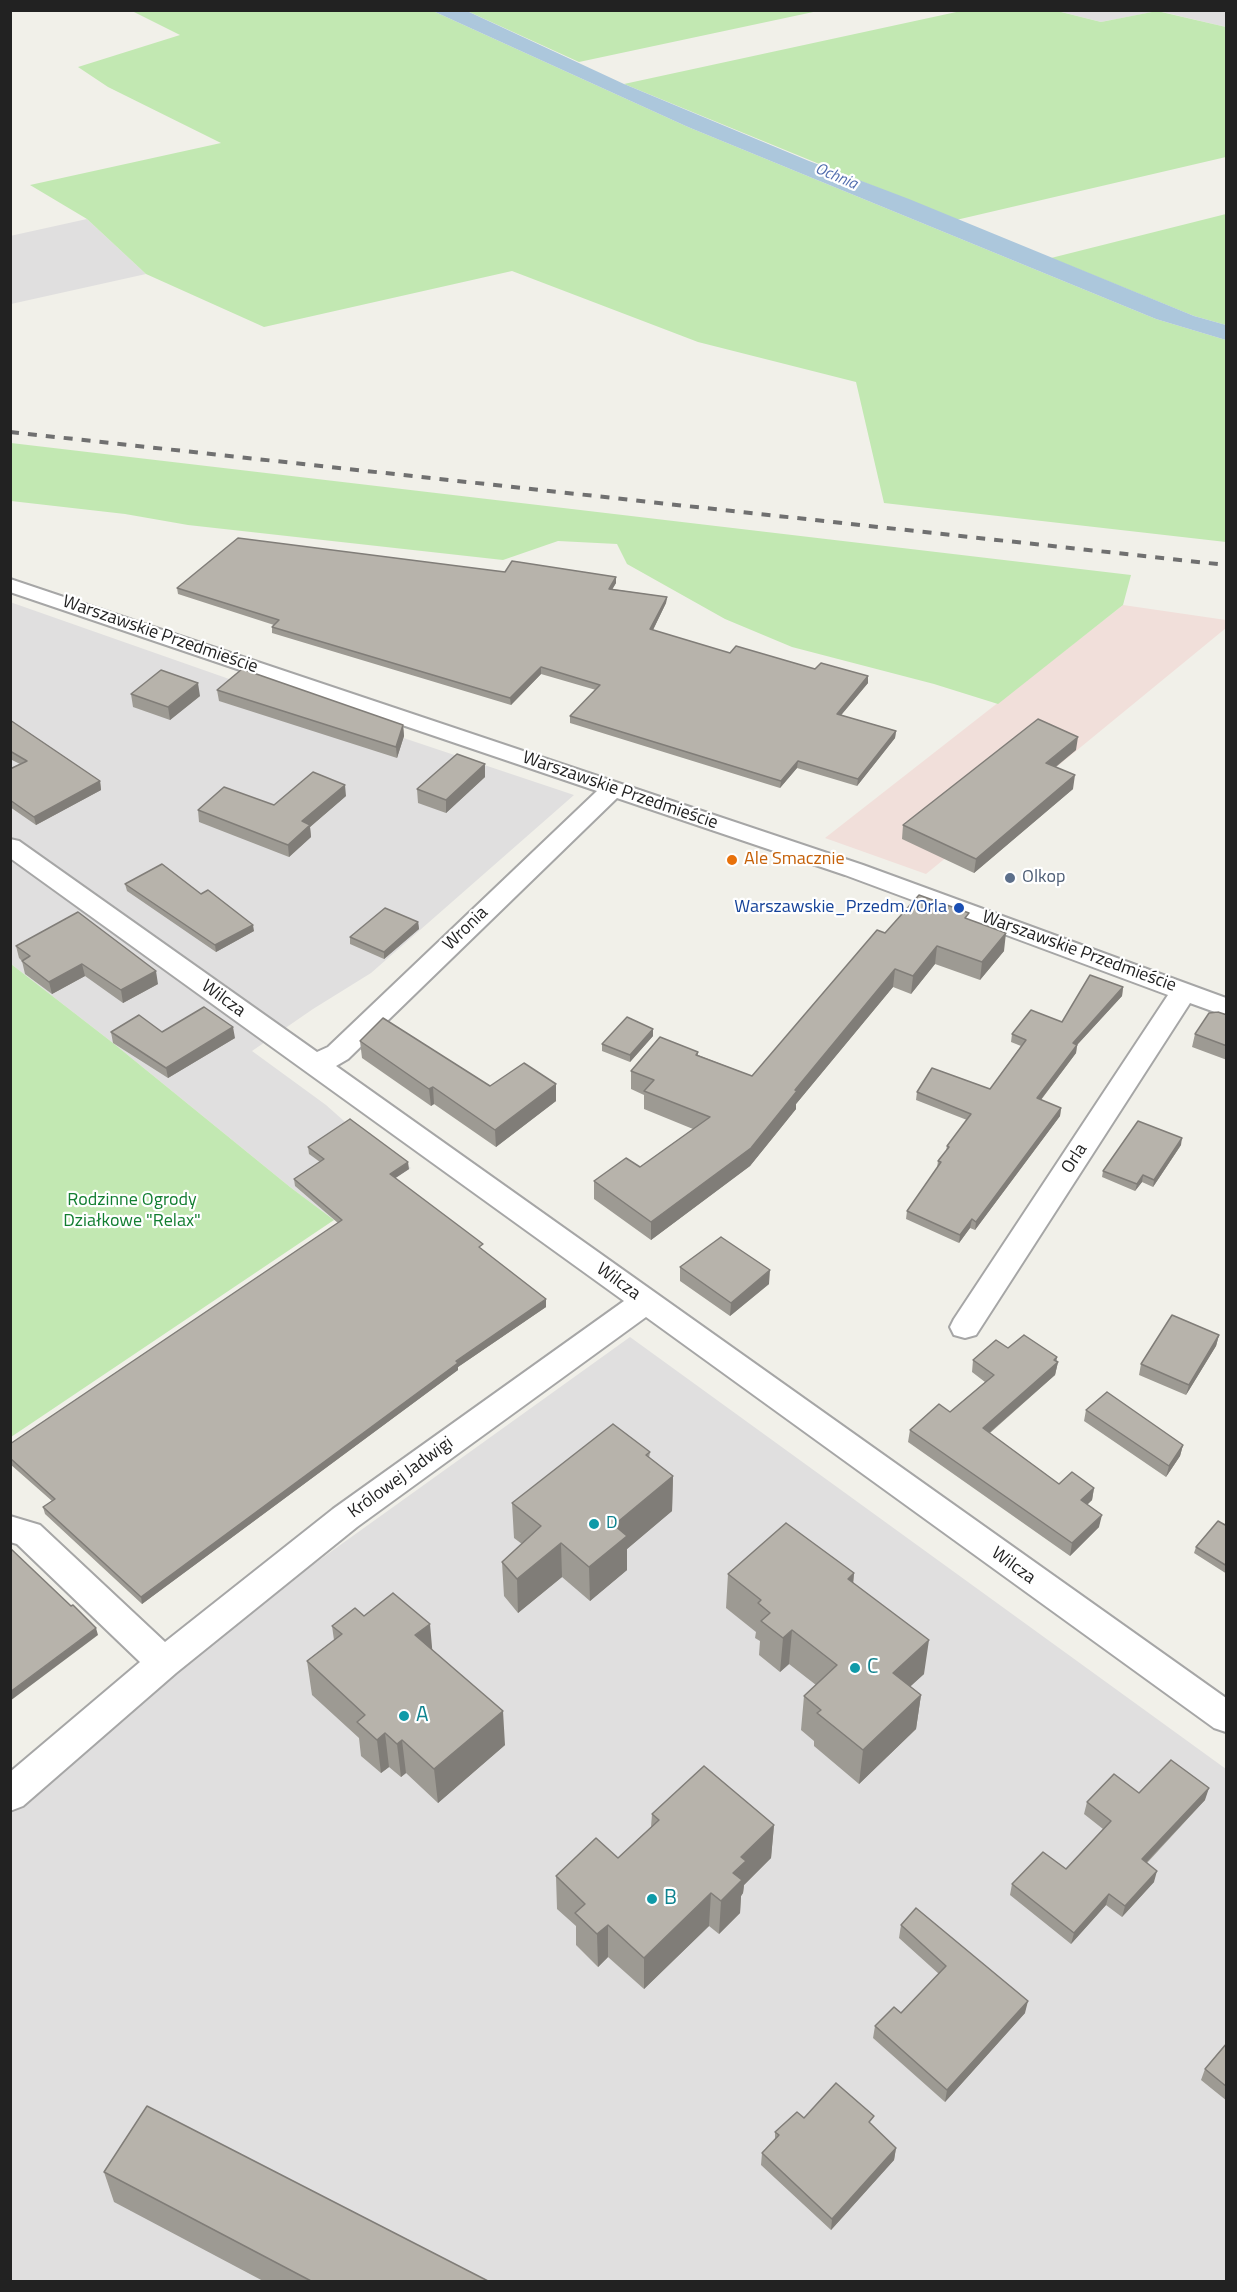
<!DOCTYPE html>
<meta charset="utf-8">
<style>
body{margin:0}
#map{position:relative;width:1237px;height:2292px;overflow:hidden;background:#f1f0e9;font-family:"Titillium Web",sans-serif}
canvas{display:block}
.frame{position:absolute;inset:0;border:12px solid #222;pointer-events:none}
</style>
<div id="map">
<canvas width="1237" height="2292"></canvas>
<div class="frame"></div>
</div>
<script>
const c = document.querySelector('canvas').getContext('2d');
c.lineJoin = 'round';
function paint(path, color) { c.fillStyle = color; c.fill(path, 'evenodd'); }
const poly = rows => new Path2D(rows.map(r => 'M' + r).join(''));
function stroke(path, color, width, dash) { c.strokeStyle = color; c.lineWidth = width; c.lineCap = dash ? 'butt' : 'round'; c.setLineDash(dash || []); c.stroke(path); }
function drawText(font, color, halo, rows, align = 'center') {
  c.font = font + ' "Titillium Web",sans-serif'; c.lineWidth = 4.5; c.setLineDash([]); c.textBaseline = 'middle'; c.strokeStyle = halo; c.fillStyle = color; for (const [text, x, y, turn = 0] of rows) {
    c.save(); c.translate(x, y); c.rotate((+turn || 0) * Math.PI / 180); c.textAlign = isNaN(turn) ? turn : align; if (halo) c.strokeText(text, 0, 0); c.fillText(text, 0, 0); c.restore();
  }
}
paint(poly([
 [1057,11,1226,11,1226,27,1158,11,1101,22],
 [87,219,146,274,11,304,10,236],
 [10,602,269,693,574,795,371,973,313,1009,252,1051,326,1105,344,1121,411,1168,334,1220,290,1187,113,1043,11,964],
 [630,1337,1226,1769,1226,2281,11,2281,10,1782]
]), '#e0dfdf');
paint(poly([
 [1123,605,1226,620,1226,628,926,874,825,838]
]), '#f1dfda');
paint(poly([
 [132,11,433,11,688,127,1156,319,1226,340,1226,542,884,503,856,382,698,342,512,271,264,327,146,274,87,219,30,185,221,143,108,87,78,67,180,35],
 [467,11,818,11,579,62],
 [961,11,1057,11,1101,22,1157,11,1226,27,1226,157,956,220,624,84],
 [1226,214,1226,325,1194,316,1051,258],
 [11,443,504,501,1131,575,1123,605,998,704,934,684,792,647,725,619,627,564,617,544,558,541,503,560,188,525,125,514,11,501],
 [11,964,113,1043,290,1187,334,1220,11,1437]
]), '#c2e8b2');
paint(poly([
 [433,11,467,11,624,84,809,161,909,199,1194,316,1226,325,1226,340,1156,319,688,127]
]), '#acc7dc');
const street = poly([
 [10,579,863,865,1226,998,1226,1016,1190,1003,976,1335,965,1338,954,1335,950,1327,954,1319,1168,995,845,875,617,798,348,1059,336,1066,1226,1698,1226,1732,1214,1728,646,1317,357,1527,176,1673,23,1806,10,1811,10,1772,140,1662,17,1544,10,1542,10,1516,40,1525,165,1642,333,1509,624,1301,10,858,10,839,19,841,317,1052,328,1047,597,791,10,592,10,579]
]);
stroke(street, '#a6a6a6', 4);
paint(street, '#fff');
stroke(poly([
 [10,432,1226,565]
]), '#707070', 4, [9, 9]);
paint(poly([
 [505,572,616,583,612,589,667,597,666,603,653,630,730,653,815,669,868,683,841,715,896,731,895,738,857,786,797,768,780,788,570,723,570,716,596,690,541,674,511,705,272,633,272,627,274,625,178,594,177,588],
 [217,690,403,725,404,736,397,758,219,701],
 [131,694,200,696,170,720,133,707],
 [10,720,100,781,101,790,36,825,10,807,10,769,20,764,10,759],
 [1076,750,1056,767,1073,789,974,873,902,839,903,825],
 [485,764,485,777,446,813,418,803,417,789],
 [346,796,310,827,311,837,289,857,199,822,198,810,274,805],
 [125,884,201,894,254,931,216,952,127,891],
 [968,919,1004,951,980,980,935,964,911,994,893,987,796,1104,796,1109,750,1166,651,1240,594,1199,594,1181,640,1167,693,1129,644,1109,644,1095,631,1089,631,1071,698,1052,698,1055,752,1076,885,933],
 [418,922,419,929,384,959,350,944,350,937],
 [16,946,158,984,123,1003,85,976,52,994,25,974,22,961,19,958],
 [1123,987,1122,996,1077,1045,1076,1053,1041,1100,1061,1108,1060,1116,975,1230,970,1228,959,1243,906,1219,907,1211,937,1168,938,1161,946,1151,947,1146,967,1120,916,1100,917,1092,990,1089,1021,1046,1011,1042,1012,1034,1062,1022],
 [1227,1015,1227,1060,1192,1047,1195,1034],
 [111,1032,162,1032,235,1038,168,1078,113,1043],
 [653,1036,630,1062,602,1051,602,1044],
 [360,1041,490,1086,556,1084,556,1101,496,1147,434,1104,431,1106,362,1058],
 [1181,1145,1153,1187,1142,1182,1135,1191,1102,1177,1103,1171],
 [308,1147,409,1169,395,1178,484,1251,546,1307,458,1367,458,1370,142,1604,45,1514,43,1507,52,1501,10,1464,10,1444,338,1223,295,1186,294,1179,320,1162,309,1154],
 [680,1267,769,1284,730,1316,680,1281],
 [1219,1335,1216,1346,1186,1395,1139,1375,1141,1364],
 [1008,1348,1058,1362,1055,1375,990,1433,1059,1484,1094,1488,1092,1500,1087,1505,1099,1527,1070,1556,908,1442,910,1430,950,1412,985,1382,972,1372,973,1360],
 [1086,1410,1183,1445,1180,1456,1166,1477,1084,1421],
 [650,1452,649,1458,673,1476,672,1511,627,1549,627,1570,590,1601,562,1577,518,1613,504,1596,502,1562,522,1544,514,1538,512,1503],
 [1227,1526,1227,1574,1194,1553,1196,1547],
 [854,1573,853,1583,924,1674,910,1686,921,1695,916,1729,859,1784,814,1746,814,1741,801,1730,804,1696,816,1685,789,1664,780,1672,759,1655,760,1641,755,1638,756,1632,726,1608,728,1574],
 [364,1616,432,1650,505,1745,438,1803,406,1773,401,1777,389,1767,381,1773,361,1756,359,1738,312,1695,307,1661,334,1640,332,1626],
 [1139,1793,1205,1800,1147,1863,1154,1882,1122,1917,1106,1905,1071,1944,1010,1895,1012,1884,1066,1869,1103,1829,1084,1814,1087,1802],
 [652,1814,774,1825,771,1858,744,1885,743,1893,741,1896,740,1913,719,1934,709,1926,644,1989,608,1957,598,1967,576,1945,576,1926,557,1909,556,1876,618,1858,651,1827],
 [901,1925,1025,2013,945,2102,873,2038,875,2026,901,2013,939,1974,899,1938],
 [1227,2043,1227,2101,1201,2080,1205,2069],
 [804,2118,872,2125,896,2148,894,2160,831,2230,761,2165,762,2153,775,2139,775,2132],
 [104,2172,490,2282,265,2282,114,2202]
]), '#9d9a93');
paint(poly([
 [616,577,616,583,609,595,609,589],
 [667,597,666,603,650,636,650,629],
 [541,667,541,674,511,705,510,698],
 [868,676,868,683,837,720,837,714],
 [198,683,200,696,170,720,168,707],
 [403,725,404,736,397,758,396,747],
 [896,731,895,738,857,786,858,779],
 [1078,737,1076,750,1044,776,1046,763],
 [798,761,797,768,780,788,781,781],
 [485,764,485,777,446,813,446,800],
 [1075,775,1073,789,974,873,976,859],
 [100,781,101,790,36,825,34,817],
 [345,785,346,796,310,827,311,837,289,857,288,845,302,821],
 [418,922,419,929,384,959,384,952],
 [253,925,254,931,216,952,215,945],
 [1006,933,1004,951,980,980,982,962],
 [937,946,935,964,911,994,913,976],
 [82,964,85,976,52,994,49,982],
 [895,969,893,987,796,1104,796,1109,750,1166,651,1240,651,1222,795,1090],
 [156,971,158,984,123,1003,121,990],
 [1123,987,1122,996,1077,1045,1076,1053,1036,1106,1037,1098,1073,1043],
 [233,1027,235,1038,168,1078,166,1068],
 [653,1029,653,1036,630,1062,630,1055],
 [556,1084,556,1101,496,1147,495,1130],
 [433,1087,434,1104,431,1106,429,1089],
 [1061,1108,1060,1116,975,1230,976,1222],
 [1182,1138,1181,1145,1153,1187,1154,1180],
 [408,1162,409,1169,391,1181,390,1174],
 [1143,1175,1142,1182,1135,1191,1137,1184],
 [972,1219,970,1228,959,1243,960,1235],
 [770,1270,769,1284,730,1316,731,1303],
 [546,1299,546,1307,458,1367,458,1370,142,1604,141,1597,456,1361],
 [1219,1335,1216,1346,1186,1395,1189,1385],
 [1057,1357,1056,1364,1058,1362,1055,1375,981,1440,983,1428],
 [1183,1445,1180,1456,1166,1477,1169,1466],
 [673,1476,672,1511,627,1549,627,1570,590,1601,589,1567,614,1525],
 [1094,1488,1092,1500,1078,1513,1081,1500],
 [1102,1515,1099,1527,1070,1556,1072,1543],
 [561,1543,562,1577,518,1613,517,1579],
 [854,1573,851,1608,848,1579],
 [430,1624,433,1658,415,1635],
 [96,1628,98,1635,10,1701,10,1692],
 [792,1630,789,1664,780,1672,783,1638],
 [929,1640,924,1674,888,1707,893,1673],
 [921,1695,916,1729,859,1784,863,1750],
 [503,1711,505,1745,438,1803,434,1769],
 [385,1733,389,1767,381,1773,377,1740],
 [402,1740,406,1773,401,1777,397,1744],
 [1209,1788,1205,1800,1139,1870,1142,1859],
 [774,1825,771,1858,744,1885,743,1893,741,1896,740,1913,719,1934,721,1901,733,1873,741,1857],
 [1157,1871,1154,1882,1122,1917,1125,1906],
 [711,1893,709,1926,644,1989,644,1958],
 [1109,1894,1106,1905,1071,1944,1074,1933],
 [608,1925,608,1957,598,1967,597,1934],
 [1028,2001,1025,2013,945,2102,947,2090],
 [896,2148,894,2160,831,2230,832,2219]
]), '#807d78');
const building = poly([
 [238,538,505,572,512,561,616,577,609,589,667,597,650,629,730,653,736,646,815,669,821,663,868,676,837,714,896,731,858,779,798,761,781,781,570,716,600,685,541,667,510,698,272,627,279,620,177,588,238,538],
 [242,669,403,725,396,747,217,690,242,669],
 [161,670,198,683,168,707,131,694,161,670],
 [1038,719,1078,737,1046,763,1075,775,976,859,903,825,1038,719],
 [10,720,100,781,34,817,10,800,10,769,27,761,10,751,10,720],
 [457,754,485,764,446,800,417,789,457,754],
 [313,772,345,785,302,821,310,825,288,845,198,810,224,787,274,805,313,772],
 [162,864,201,894,208,890,253,925,215,945,125,884,162,864],
 [919,895,969,913,965,918,1006,933,982,962,937,946,913,976,895,969,795,1090,797,1091,751,1148,651,1222,594,1181,626,1158,640,1167,710,1117,644,1091,654,1080,631,1071,660,1037,698,1052,696,1055,752,1076,877,930,885,933,919,895],
 [385,908,418,922,384,952,350,937,385,908],
 [78,912,156,971,121,990,82,964,49,982,22,961,30,956,16,946,78,912],
 [1090,975,1123,987,1073,1043,1077,1045,1037,1098,1061,1108,976,1222,972,1219,960,1235,907,1211,941,1162,938,1161,949,1147,947,1146,971,1114,917,1092,932,1068,990,1089,1026,1040,1012,1034,1031,1010,1062,1022,1090,975],
 [204,1007,233,1027,166,1068,111,1032,139,1015,162,1032,204,1007],
 [1218,1012,1227,1015,1227,1046,1195,1034,1209,1013,1218,1012],
 [627,1017,653,1029,630,1055,602,1044,627,1017],
 [383,1018,490,1086,524,1063,556,1084,495,1130,433,1087,429,1089,360,1041,383,1018],
 [350,1119,408,1162,390,1174,483,1244,479,1247,546,1299,456,1361,458,1363,141,1597,43,1507,55,1499,10,1458,10,1444,342,1220,294,1179,324,1159,308,1147,350,1119],
 [1138,1121,1182,1138,1154,1180,1143,1175,1137,1184,1103,1171,1138,1121],
 [721,1237,770,1270,731,1303,680,1267,721,1237],
 [1172,1315,1219,1335,1189,1385,1141,1364,1172,1315],
 [1024,1335,1057,1357,1054,1360,1058,1362,983,1428,1059,1484,1072,1472,1094,1488,1081,1500,1102,1515,1072,1543,910,1430,939,1404,950,1412,994,1375,973,1360,996,1340,1008,1348,1024,1335],
 [1107,1392,1183,1445,1169,1466,1086,1410,1107,1392],
 [613,1424,650,1452,646,1455,673,1476,614,1525,627,1536,589,1567,561,1543,517,1579,502,1562,541,1526,512,1503,613,1424],
 [1218,1521,1227,1526,1227,1566,1196,1547,1218,1521],
 [786,1523,854,1573,848,1579,929,1640,893,1673,921,1695,863,1750,817,1713,821,1710,804,1696,837,1665,792,1630,783,1638,761,1621,770,1613,758,1603,761,1600,728,1574,786,1523],
 [10,1548,71,1606,73,1605,96,1628,10,1692,10,1548],
 [393,1593,430,1624,415,1635,503,1711,434,1769,402,1740,397,1744,385,1733,377,1740,357,1722,365,1715,307,1661,342,1634,332,1626,355,1608,364,1616,393,1593],
 [1171,1760,1209,1788,1142,1859,1157,1871,1125,1906,1109,1894,1074,1933,1012,1884,1043,1852,1066,1869,1111,1821,1087,1802,1114,1774,1139,1793,1171,1760],
 [704,1766,774,1825,741,1857,746,1861,733,1873,742,1880,721,1901,711,1893,644,1958,608,1925,597,1934,575,1913,585,1904,556,1876,596,1838,618,1858,659,1820,652,1814,704,1766],
 [916,1908,1028,2001,947,2090,875,2026,894,2007,901,2013,946,1966,901,1925,916,1908],
 [1227,2043,1227,2087,1205,2069,1227,2043],
 [836,2083,874,2116,869,2122,896,2148,832,2219,762,2153,779,2135,775,2132,797,2112,804,2118,836,2083],
 [147,2106,490,2282,313,2282,104,2172,147,2106]
]);
paint(building, '#b7b3ab');
stroke(building, '#807d78', 1.5);
for (const [x, y, r, color] of [
 [732,860,6,"#e8710a"],
 [1010,878,6,"#5c6f8a"],
 [959,908,6,"#1a4fb4"],
 [594,1524,6,"#0f9aa8"],
 [855,1668,6,"#0f9aa8"],
 [404,1716,6,"#0f9aa8"],
 [652,1899,6,"#0f9aa8"]
]) { const dot = new Path2D(); dot.arc(x, y, r, 0, 2 * Math.PI); c.fillStyle = color; c.fill(dot); stroke(dot, '#fff', 2); }
drawText('italic 16px', '#516dae', '#fff', [
 ["Ochnia",836,177,23]
]);
drawText('18px', '#222', '#fff', [
 ["Warszawskie Przedmieście",160,635,19],
 ["Warszawskie Przedmieście",620,791,19],
 ["Wronia",466,929,-44],
 ["Warszawskie Przedmieście",1079,952,20],
 ["Wilcza",223,999,36],
 ["Orla",1075,1159,-57],
 ["Wilcza",618,1282,36],
 ["Królowej Jadwigi",401,1478,-36],
 ["Wilcza",1013,1566,36]
]);
drawText('18px', '#c56008', '#fff', [
 ["Ale Smacznie",744,860]
], 'left');
drawText('18px', '#4e5e75', '#fff', [
 ["Olkop",1022,878]
], 'left');
drawText('18px', '#164399', '#fff', [
 ["Warszawskie_Przedm./Orla",947,908]
], 'right');
drawText('18px', '#127e31', '#fff', [
 ["Rodzinne Ogrody",132,1201],
 ["Działkowe \"Relax\"",132,1222]
]);
drawText('18px', '#0d838f', '#fff', [
 ["D",606,1524]
], 'left');
drawText('21px', '#0d838f', '#fff', [
 ["C",867,1668],
 ["A",416,1716],
 ["B",664,1899]
], 'left');
</script>
